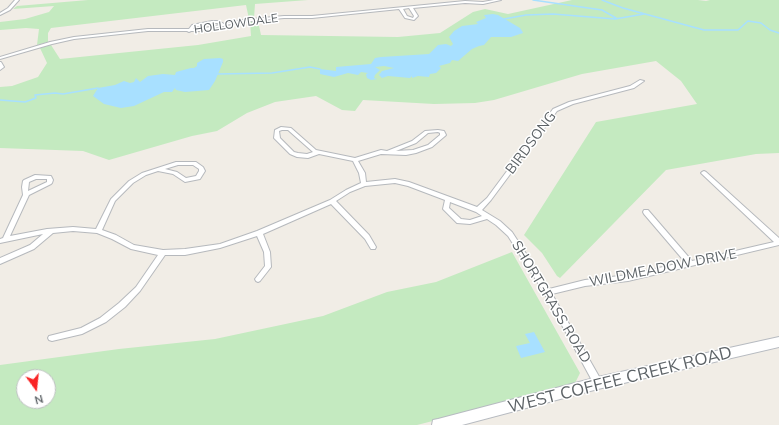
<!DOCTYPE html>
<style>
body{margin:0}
#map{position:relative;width:779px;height:425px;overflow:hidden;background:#f1ede6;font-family:Mulish,sans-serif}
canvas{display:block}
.north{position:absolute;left:16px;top:369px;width:40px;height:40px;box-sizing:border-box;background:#fff;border:1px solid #bec1c2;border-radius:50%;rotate:165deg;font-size:11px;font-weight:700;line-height:16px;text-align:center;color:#5d6367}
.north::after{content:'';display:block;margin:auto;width:14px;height:18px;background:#f92324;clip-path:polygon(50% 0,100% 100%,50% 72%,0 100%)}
</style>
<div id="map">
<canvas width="779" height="425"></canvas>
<div class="north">N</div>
</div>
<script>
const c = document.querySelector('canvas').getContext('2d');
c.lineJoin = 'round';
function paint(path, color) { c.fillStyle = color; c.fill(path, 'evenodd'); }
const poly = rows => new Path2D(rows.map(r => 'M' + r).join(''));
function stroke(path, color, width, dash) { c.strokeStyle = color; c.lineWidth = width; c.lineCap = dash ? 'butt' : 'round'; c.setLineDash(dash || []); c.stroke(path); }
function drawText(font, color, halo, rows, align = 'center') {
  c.font = font + ' Mulish,sans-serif'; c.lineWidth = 3; c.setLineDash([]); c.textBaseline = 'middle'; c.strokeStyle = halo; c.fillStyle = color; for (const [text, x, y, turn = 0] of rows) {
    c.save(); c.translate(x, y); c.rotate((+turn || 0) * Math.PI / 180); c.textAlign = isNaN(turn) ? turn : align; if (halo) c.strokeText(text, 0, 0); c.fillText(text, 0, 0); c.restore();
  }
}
paint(poly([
 [88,0,308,0,255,4,254,18,249,19,246,5,51,28,48,33,48,42,37,45,39,29,26,28,0,30,0,22,25,19,49,12,54,6,13,9,17,6],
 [572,0,698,0,706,1,710,0,779,0,779,153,756,154,666,170,560,278,557,276,542,253,524,235,596,122,697,104,681,81,656,61,582,74,494,100,475,103,434,104,363,100,355,111,342,110,316,96,275,102,247,113,217,131,192,136,109,160,83,151,0,148,0,87,12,86,38,77,47,63,40,48,51,45,60,59,198,45,251,36,250,22,258,21,261,35,398,37,440,33,473,12,485,9,508,14],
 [512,252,580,373,574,385,417,425,0,425,0,365,119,349,215,339,323,316,387,292,436,282],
 [24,377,48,377,48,401,24,401]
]), '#c4eac0');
paint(poly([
 [493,14,498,15,520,28,522,31,523,33,511,37,491,37,484,45,479,46,472,49,458,61,452,60,450,63,439,66,441,68,436,73,430,74,429,77,418,76,412,78,412,76,410,78,388,76,382,78,379,75,382,71,394,68,384,66,375,67,380,70,375,75,374,78,377,79,371,80,367,78,366,74,368,73,361,72,358,75,348,73,334,77,320,74,320,69,336,71,336,67,371,64,375,58,381,57,429,54,438,45,446,44,451,46,453,44,449,37,454,31,462,26,478,24,476,22,486,18,484,15],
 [220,58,223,59,223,62,215,81,209,90,185,92,176,90,175,88,172,92,164,92,134,106,121,108,104,104,93,96,98,88,115,85,124,81,130,83,134,82,136,78,140,82,148,76,163,74,175,75,176,72,191,68,194,68,197,66,197,63,204,59],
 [534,332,545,352,521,358,516,346,530,343,525,334]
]), '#a8e0ff');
stroke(poly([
 [533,0,602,10,616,18],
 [602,0,623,8,704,30,738,30,748,21,761,23,770,30,779,33],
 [504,19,526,15,553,14,615,19,644,14],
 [217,74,272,73,310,67,320,69],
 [0,100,25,102,36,98,35,95,55,93,63,94,98,88]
]), '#a8e0ff', 1.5);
const street = poly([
 [15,0,19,0,10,10,0,15,0,13,8,8,15,0],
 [494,0,501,0,483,4,465,3,413,8,418,16,414,20,405,18,399,9,312,18,284,18,242,22,226,25,226,27,225,27,223,26,200,31,191,31,189,32,187,31,148,31,74,39,52,44,0,59,0,57,50,42,74,37,148,29,189,29,192,25,212,21,219,21,224,24,242,20,284,16,312,16,465,1,483,2,494,0],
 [409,8,414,16,413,18,407,16,403,9,409,8],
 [212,23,218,23,220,25,200,29,193,29,194,27,212,23],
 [0,62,1,62,4,67,0,70,0,62],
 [640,80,644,81,634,88,573,104,557,111,491,200,482,210,500,221,512,232,549,289,585,280,628,275,685,262,644,214,643,212,644,210,648,210,692,261,774,242,702,174,701,173,702,172,704,171,706,172,779,238,779,245,628,281,585,286,552,294,601,380,602,383,601,386,598,387,595,386,545,294,508,236,496,225,487,219,470,224,457,223,443,209,445,200,408,186,395,183,365,186,350,192,336,201,369,235,376,247,375,249,371,249,365,239,331,204,263,234,270,252,271,267,260,281,258,282,256,281,255,279,265,266,264,252,257,236,220,248,185,255,165,255,140,291,125,307,106,322,82,334,52,341,49,340,48,338,49,336,81,328,100,318,119,303,136,287,158,255,131,249,112,239,97,233,73,231,53,233,34,249,0,264,0,258,30,245,43,234,0,243,0,239,3,238,23,195,22,187,23,181,24,180,35,175,51,176,53,180,52,183,51,184,29,195,10,236,47,229,73,227,96,229,111,199,129,181,142,173,176,162,196,162,203,167,205,171,200,179,185,182,173,174,158,171,146,175,133,183,115,201,102,230,116,235,134,245,163,250,185,249,220,244,257,231,330,200,346,190,361,183,359,173,353,161,319,154,308,158,297,157,290,154,274,138,275,130,281,127,291,128,316,150,355,158,381,150,387,151,412,141,425,131,438,130,444,131,446,135,445,136,432,147,416,153,406,155,381,154,358,161,365,173,366,182,395,179,409,182,477,207,487,198,553,109,569,102,630,86,640,80],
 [282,130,288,130,313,152,307,154,298,153,294,152,280,138,279,131,282,130],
 [438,132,440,133,440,135,428,145,413,150,396,151,416,143,428,133,438,132],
 [178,165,193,165,199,169,199,171,196,176,186,178,177,172,165,169,178,165],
 [36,179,47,179,47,182,28,191,29,182,36,179],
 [450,202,476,212,482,216,470,220,461,219,449,208,450,202]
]);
const secondary = poly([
 [779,337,779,347,598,389,462,425,432,425,433,420,438,419,598,377,779,337]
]);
stroke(street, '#b6b9bd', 2);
stroke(secondary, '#b7bbc1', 2);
paint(street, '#fff');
paint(secondary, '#fff');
drawText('12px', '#5d6367', '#fff', [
 ["HOLLOWDALE",236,24,-8]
]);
drawText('14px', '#5d6367', '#fff', [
 ["BIRDSONG",531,143,-53],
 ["WILDMEADOW DRIVE",663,268,-11],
 ["SHORTGRASS ROAD",551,302,59]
]);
drawText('17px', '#5d6367', '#fff', [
 ["WEST COFFEE CREEK ROAD",620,380,-14]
]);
</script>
